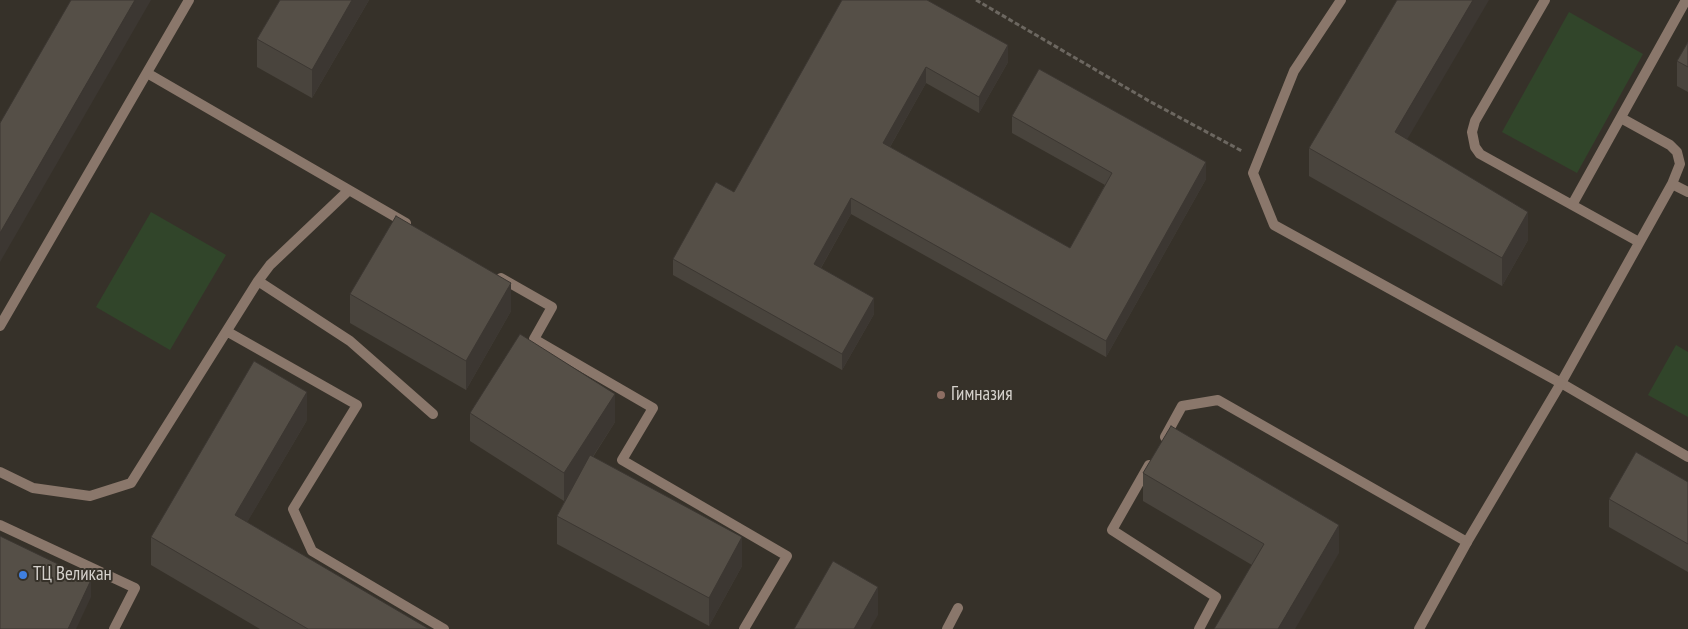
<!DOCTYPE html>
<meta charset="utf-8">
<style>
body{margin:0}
canvas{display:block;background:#363129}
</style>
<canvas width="1688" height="629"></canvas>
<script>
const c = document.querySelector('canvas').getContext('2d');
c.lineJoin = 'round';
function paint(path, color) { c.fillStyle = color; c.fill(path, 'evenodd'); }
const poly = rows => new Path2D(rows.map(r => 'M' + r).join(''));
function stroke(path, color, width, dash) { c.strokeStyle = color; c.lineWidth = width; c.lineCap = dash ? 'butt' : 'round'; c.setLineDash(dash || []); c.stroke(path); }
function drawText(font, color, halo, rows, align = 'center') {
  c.font = font + ' "PT Sans Narrow",sans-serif'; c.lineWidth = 4; c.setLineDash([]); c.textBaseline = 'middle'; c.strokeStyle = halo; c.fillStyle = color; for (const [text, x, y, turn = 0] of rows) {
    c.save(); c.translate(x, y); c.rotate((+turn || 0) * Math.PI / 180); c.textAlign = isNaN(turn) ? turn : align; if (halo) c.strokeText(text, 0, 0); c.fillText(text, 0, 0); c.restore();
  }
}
paint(poly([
 [1569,12,1643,54,1577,173,1502,132],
 [151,212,226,255,170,350,96,307],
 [1676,345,1688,352,1688,417,1648,395]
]), '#31452a');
stroke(poly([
 [976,0,1149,101,1242,151]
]), '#6c6760', 3, [5, 2.5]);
stroke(poly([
 [1545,0,1475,121,1472,132,1475,147,1480,154,1639,242],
 [147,73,406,223],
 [1621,118,1670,145,1677,152,1680,164,1672,184],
 [1688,192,1672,184,1561,383,1688,457],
 [1572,205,1686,0],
 [501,278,552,307,534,339,653,408,622,460,787,556,744,629],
 [258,281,350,341,433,414],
 [0,326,189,0],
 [228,332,357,405,293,509,312,551,444,629],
 [1165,437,1182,406,1218,400,1467,542],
 [1149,465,1112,530,1216,597,1199,629],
 [0,472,33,488,90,496,131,483,258,281,270,265,349,190],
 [0,525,135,588,114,629],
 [947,629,958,608]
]), '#8a776b', 10);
stroke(poly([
 [1341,0,1294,71,1253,173,1274,225,1561,383,1467,542,1419,629]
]), '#8a776b', 10);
paint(poly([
 [280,0,369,0,312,98,257,67,257,39],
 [842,0,1008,62,979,113,926,83,890,147,1070,248,1105,185,1012,133,1012,116,1206,179,1106,357,851,214,821,268,874,314,842,370,673,275,673,259,734,192],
 [1688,42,1688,92,1677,86,1677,61],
 [1407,139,1528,240,1502,286,1309,176,1309,148],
 [350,294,511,311,466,390,350,323],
 [470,413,615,422,593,457,742,566,709,626,557,544,557,516,569,493,564,501,470,441],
 [307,420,247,522,429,629,260,629,151,565,151,537],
 [1143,473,1339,553,1252,565,1143,501],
 [1688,482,1688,572,1609,527,1609,499]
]), '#49443d');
paint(poly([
 [135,0,151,0,0,262,0,233],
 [352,0,369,0,312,98,312,70],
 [1473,0,1489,0,1395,160,1395,132],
 [1008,45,1008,62,979,113,979,97],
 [926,67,926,83,883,159,883,143],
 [1206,162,1206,179,1106,357,1106,341],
 [851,198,851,214,814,280,814,264],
 [1528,212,1528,240,1502,286,1502,258],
 [511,283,511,311,466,390,466,361],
 [874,298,874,314,842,370,842,354],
 [307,392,307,420,235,543,235,515],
 [615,394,615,422,564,501,564,473],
 [1339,525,1339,553,1295,629,1278,629],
 [742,537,742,566,709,626,709,598],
 [91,580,91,597,76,629,68,629],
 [878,587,878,615,870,629,854,629]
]), '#3c3732');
const building = poly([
 [71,0,135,0,0,233,0,123,71,0],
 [280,0,352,0,312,70,257,39,280,0],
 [842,0,927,0,1008,45,979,97,926,67,883,143,1070,248,1112,173,1012,116,1039,69,1206,162,1106,341,851,198,814,264,874,298,842,354,673,259,716,182,734,192,842,0],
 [1397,0,1473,0,1395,132,1528,212,1502,258,1309,148,1397,0],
 [1688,42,1688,67,1677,61,1688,42],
 [396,216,511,283,466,361,350,294,396,216],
 [520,334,615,394,564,473,470,413,520,334],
 [254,361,307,392,235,515,429,629,308,629,151,537,254,361],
 [1171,426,1339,525,1278,629,1214,629,1264,544,1143,473,1171,426],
 [1636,452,1688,482,1688,544,1609,499,1636,452],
 [590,455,742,537,709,598,557,516,590,455],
 [0,536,91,580,68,629,0,629,0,536],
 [833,561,878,587,854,629,794,629,833,561]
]);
paint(building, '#554f47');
stroke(building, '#3c3732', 1);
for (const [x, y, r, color] of [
 [941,395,5,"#8d6e63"],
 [23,575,5,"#3f7fe0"]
]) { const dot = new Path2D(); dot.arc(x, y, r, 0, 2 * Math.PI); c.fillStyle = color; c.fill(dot); stroke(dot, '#363129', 2); }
drawText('19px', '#d5d1cc', '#363129', [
 ["Гимназия",951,395],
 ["ТЦ Великан",33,575]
], 'left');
</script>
